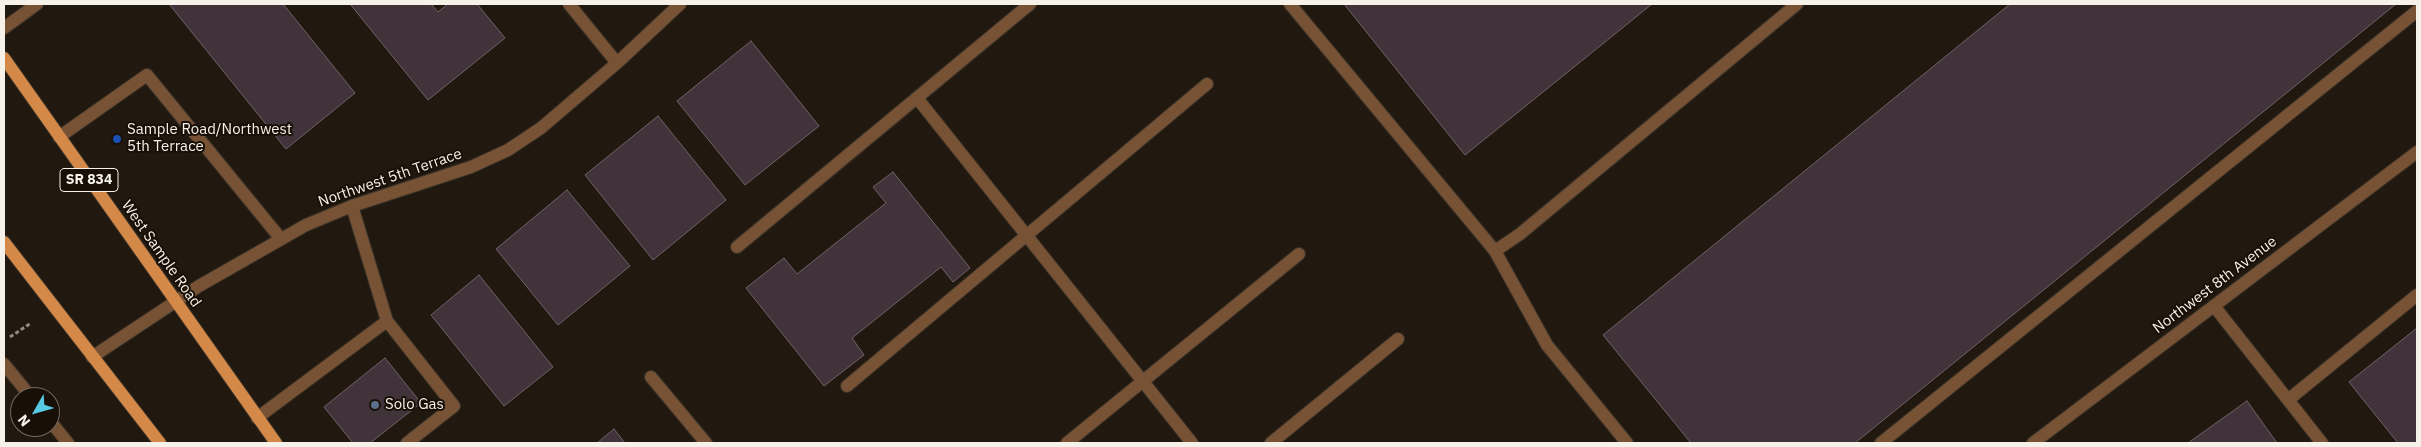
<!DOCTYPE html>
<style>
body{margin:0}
#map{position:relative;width:2421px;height:447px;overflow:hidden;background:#21190f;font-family:"IBM Plex Sans",sans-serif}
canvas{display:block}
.frame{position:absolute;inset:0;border:5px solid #f6f1e9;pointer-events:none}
.north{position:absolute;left:10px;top:387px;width:50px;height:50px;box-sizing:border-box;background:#181007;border:1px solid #716a61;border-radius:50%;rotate:232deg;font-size:14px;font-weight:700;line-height:20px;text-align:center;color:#f6f1e9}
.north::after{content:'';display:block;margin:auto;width:18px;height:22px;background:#58c9e3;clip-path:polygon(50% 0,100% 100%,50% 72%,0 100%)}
</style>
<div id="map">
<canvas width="2421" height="447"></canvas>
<div class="frame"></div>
<div class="north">N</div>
</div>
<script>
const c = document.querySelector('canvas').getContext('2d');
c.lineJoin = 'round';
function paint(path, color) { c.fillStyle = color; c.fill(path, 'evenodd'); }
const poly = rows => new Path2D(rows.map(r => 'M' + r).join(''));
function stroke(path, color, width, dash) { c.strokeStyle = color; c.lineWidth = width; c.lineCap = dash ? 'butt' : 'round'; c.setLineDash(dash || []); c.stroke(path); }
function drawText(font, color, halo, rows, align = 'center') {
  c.font = font + ' "IBM Plex Sans",sans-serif'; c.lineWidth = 4; c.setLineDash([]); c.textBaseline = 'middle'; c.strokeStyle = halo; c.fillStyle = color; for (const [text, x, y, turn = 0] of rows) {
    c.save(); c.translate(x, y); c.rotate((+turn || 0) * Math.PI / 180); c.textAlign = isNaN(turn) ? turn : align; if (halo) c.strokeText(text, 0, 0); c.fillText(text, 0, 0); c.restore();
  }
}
const building = poly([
 [169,4,283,4,355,93,286,149,169,4],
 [350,4,431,4,438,12,448,4,477,4,505,38,428,100,350,4],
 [1344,4,1652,4,1465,155,1344,4],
 [2010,4,2396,4,1855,443,1691,443,1603,335,2010,4],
 [751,41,819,126,745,185,677,101,751,41],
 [658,116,726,200,653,260,585,175,658,116],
 [893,172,970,268,953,282,941,267,852,338,864,355,824,386,746,288,784,258,797,274,886,203,873,187,893,172],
 [567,190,630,266,558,325,496,249,567,190],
 [479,275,553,367,504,406,431,315,479,275],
 [2417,328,2417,443,2398,443,2349,382,2417,328],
 [385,358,421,403,370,443,353,443,324,407,385,358],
 [2247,401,2277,443,2188,443,2247,401],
 [614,429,625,443,597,443,614,429]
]);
paint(building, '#40333a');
stroke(building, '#71626a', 1);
const lane = poly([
 [1290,4,1495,251],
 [4,28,37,4],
 [917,98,1192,443],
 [59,137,147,75,281,239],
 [352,206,387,321],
 [737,247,1030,4],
 [2214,306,2322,443],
 [651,377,706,443],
 [847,386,1207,84],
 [2288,400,2417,295],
 [257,418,387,321,454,406,407,443],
 [1067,443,1299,254],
 [1271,443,1398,339],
 [1881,443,2417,11]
]);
const street = poly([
 [569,4,617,63],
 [92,357,199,286,306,225,352,206,471,167,508,150,541,128,617,63,680,4],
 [4,364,31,397],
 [50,421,68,443],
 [1627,443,1547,345,1495,251,1520,234,1797,4],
 [2033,443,2417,152]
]);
const primary = poly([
 [4,58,276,443],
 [4,242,160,443]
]);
stroke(lane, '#3b3329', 14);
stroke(street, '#3b3329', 14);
stroke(primary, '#3b3329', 14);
stroke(poly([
 [10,337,31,323]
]), '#918a82', 3, [4, 2.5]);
stroke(lane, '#775235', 12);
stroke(street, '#775235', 12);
stroke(primary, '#d58949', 12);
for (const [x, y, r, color] of [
 [117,139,5,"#1a4fb4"],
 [375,405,5,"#5c6f8a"]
]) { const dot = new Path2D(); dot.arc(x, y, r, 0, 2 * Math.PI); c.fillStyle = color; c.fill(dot); stroke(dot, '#181007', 2); }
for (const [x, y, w] of [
 [89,180,58]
]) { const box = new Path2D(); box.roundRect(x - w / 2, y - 11.5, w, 23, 4); c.fillStyle = '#181007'; c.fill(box); stroke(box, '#f6f1e9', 1); }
drawText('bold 14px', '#f6f1e9', null, [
 ["SR 834",89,180]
]);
drawText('15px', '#f6f1e9', '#181007', [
 ["Sample Road/Northwest",127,130],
 ["5th Terrace",127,147],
 ["Solo Gas",385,405]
], 'left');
drawText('15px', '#f6f1e9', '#181007', [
 ["Northwest 5th Terrace",390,178,-19],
 ["West Sample Road",161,254,55],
 ["Northwest 8th Avenue",2215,285,-37]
]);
</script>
